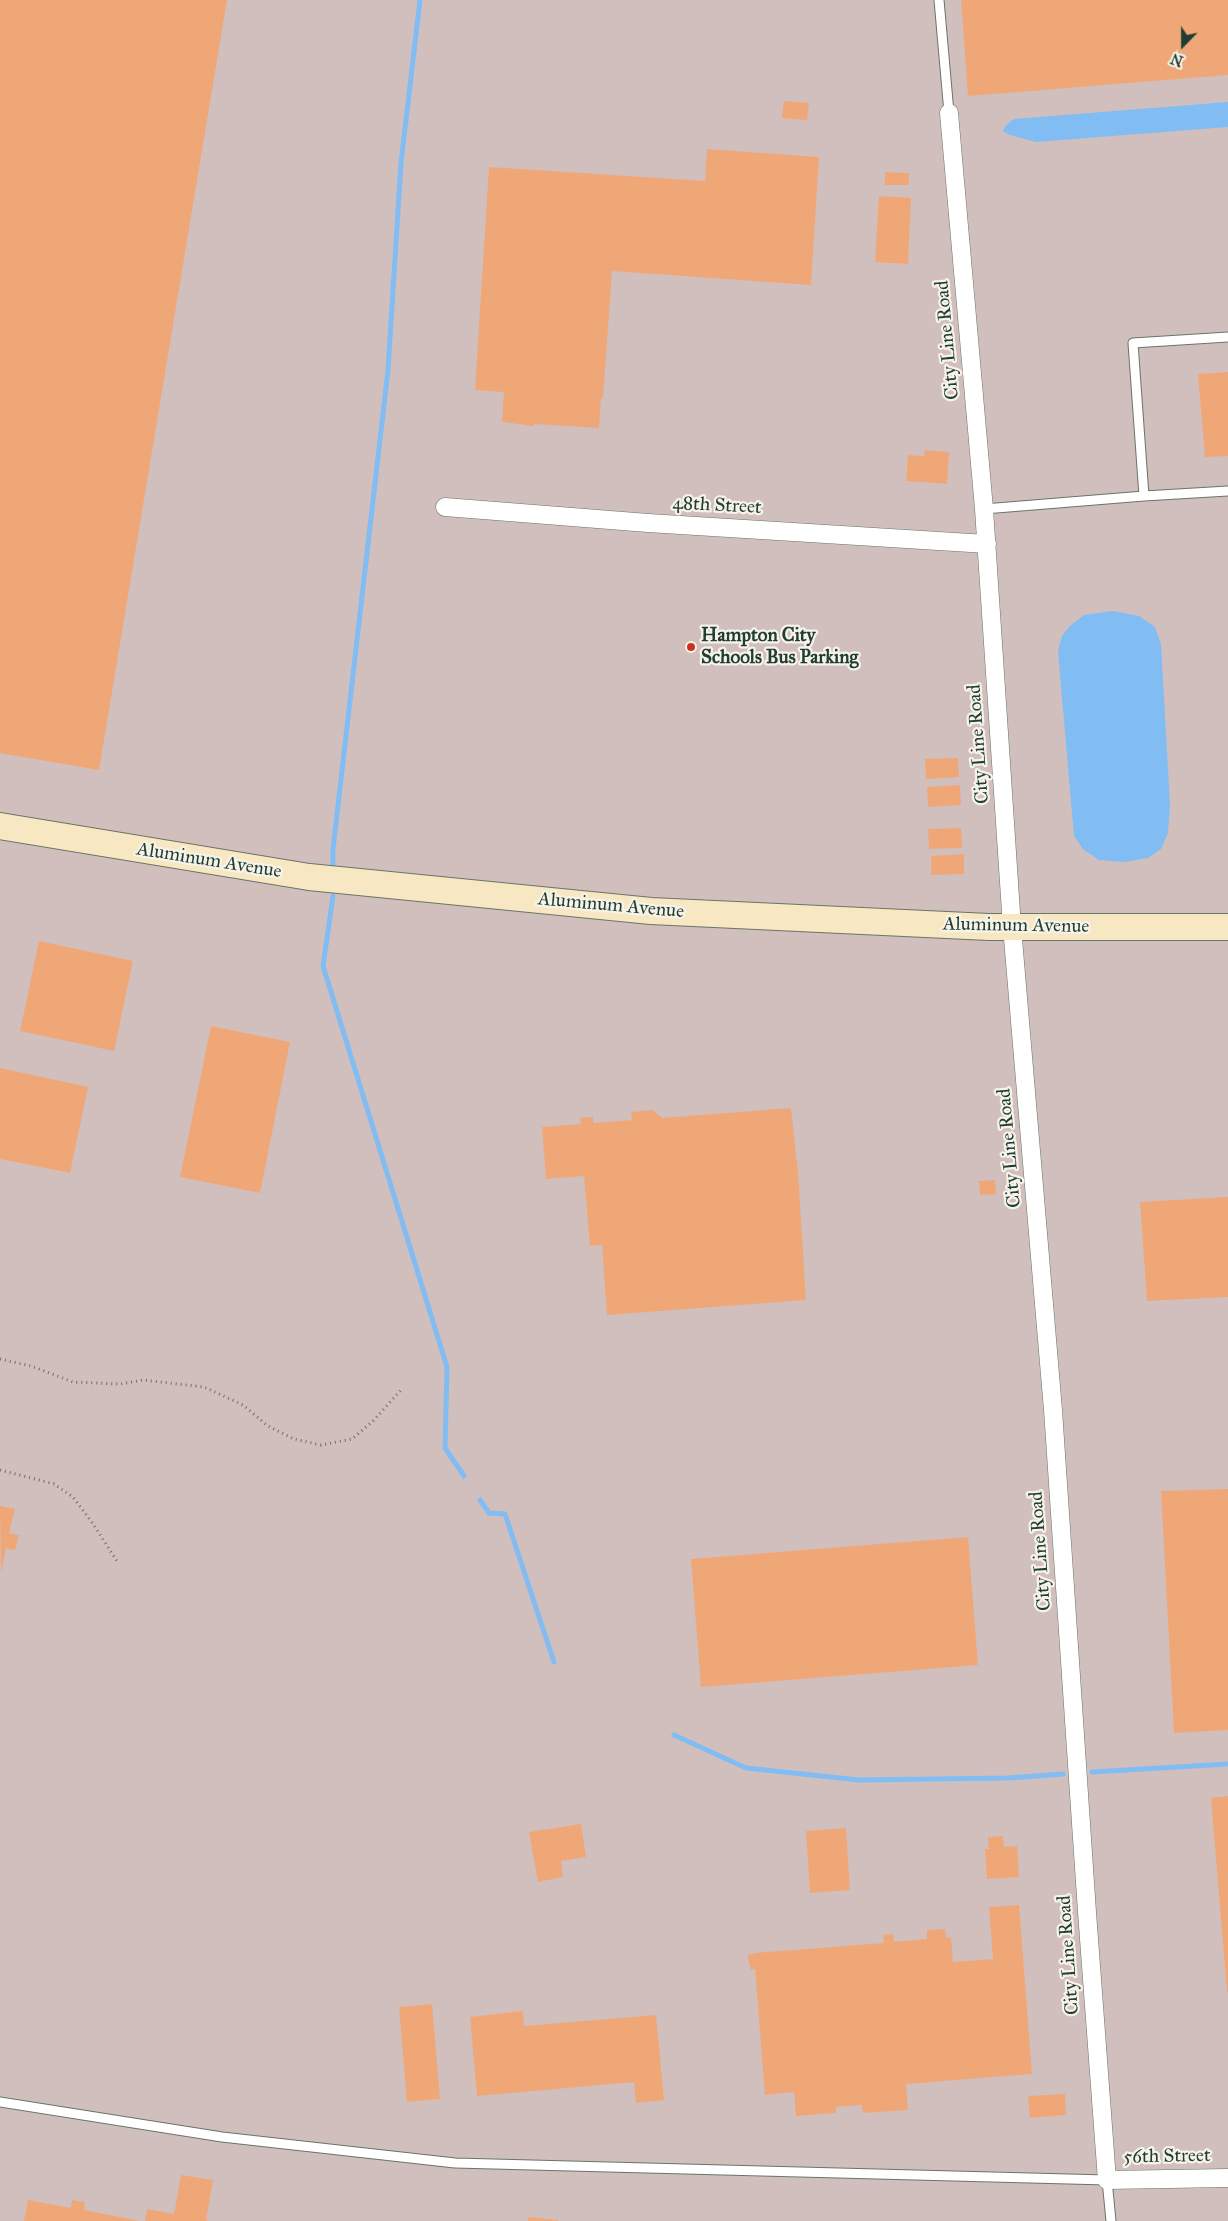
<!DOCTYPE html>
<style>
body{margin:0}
#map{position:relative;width:1228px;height:2221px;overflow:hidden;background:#f3ddc0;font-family:"IM FELL Great Primer",serif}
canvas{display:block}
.north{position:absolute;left:1158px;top:20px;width:50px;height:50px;-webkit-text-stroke:4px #f7f3e8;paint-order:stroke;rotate:202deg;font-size:14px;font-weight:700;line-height:20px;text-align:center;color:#1f3d34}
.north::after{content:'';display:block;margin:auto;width:18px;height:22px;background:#1f3d34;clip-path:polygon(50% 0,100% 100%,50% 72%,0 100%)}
</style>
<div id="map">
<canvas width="1228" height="2221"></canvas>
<div class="north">N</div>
</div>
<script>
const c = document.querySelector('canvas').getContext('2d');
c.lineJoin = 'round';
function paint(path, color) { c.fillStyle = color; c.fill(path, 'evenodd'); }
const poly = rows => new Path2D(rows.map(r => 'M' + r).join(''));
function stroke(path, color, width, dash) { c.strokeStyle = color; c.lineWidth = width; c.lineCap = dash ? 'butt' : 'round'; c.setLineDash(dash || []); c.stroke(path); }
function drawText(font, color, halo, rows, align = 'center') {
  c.font = font + ' "IM FELL Great Primer",serif'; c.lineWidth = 4.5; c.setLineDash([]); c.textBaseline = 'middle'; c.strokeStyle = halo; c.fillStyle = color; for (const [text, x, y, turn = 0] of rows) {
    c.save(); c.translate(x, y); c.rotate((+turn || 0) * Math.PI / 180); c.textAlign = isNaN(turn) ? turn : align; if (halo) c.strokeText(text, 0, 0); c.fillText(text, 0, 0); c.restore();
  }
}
paint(poly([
 [0,0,1228,0,1228,2221,0,2221]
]), '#d1bfbd');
paint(poly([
 [1228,102,1228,127,1036,142,1010,135,1003,131,1005,126,1014,119],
 [1113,611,1139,616,1155,627,1161,644,1170,805,1168,833,1161,849,1148,858,1124,862,1099,860,1083,849,1074,836,1058,651,1062,636,1070,626,1084,615]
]), '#81bcf3');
stroke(poly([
 [333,865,333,849,388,370,401,163,420,0],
 [333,896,323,966,447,1367,445,1448,464,1476],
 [480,1500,489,1513,505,1514,554,1662],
 [674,1735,746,1768,859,1780,1008,1778,1063,1774],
 [1092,1772,1228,1764]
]), '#81bcf3', 5);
paint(poly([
 [0,0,227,0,99,770,0,753],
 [961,0,1228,0,1228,75,968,96],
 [784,101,809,103,807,120,782,118],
 [707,149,819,157,811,285,612,271,603,397,601,399,599,428,534,424,534,426,502,422,504,392,475,390,489,167,705,181],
 [885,172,909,173,909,185,885,185],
 [879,196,911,198,908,264,875,262],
 [1228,372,1228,456,1205,457,1198,374],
 [925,450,949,452,947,484,906,481,908,455,924,456],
 [958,758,959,777,926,779,925,759],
 [960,785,961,805,928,807,927,787],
 [961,828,962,848,929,849,928,829],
 [964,854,964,874,931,875,931,856],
 [39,941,133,961,114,1051,20,1031],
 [211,1026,290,1042,260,1193,180,1177],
 [0,1068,88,1087,70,1173,0,1159],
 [791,1108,798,1173,806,1300,607,1315,602,1245,590,1246,584,1176,546,1179,542,1127,581,1124,580,1118,593,1117,593,1123,632,1120,631,1112,652,1110,662,1118],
 [995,1180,996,1194,980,1195,979,1181],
 [1228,1197,1228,1297,1147,1301,1140,1202],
 [1228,1489,1228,1730,1174,1733,1161,1491],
 [0,1506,15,1509,9,1533,19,1535,15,1550,6,1548,1,1573],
 [968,1537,978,1665,701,1687,691,1559],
 [1228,1796,1228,1992,1227,1992,1211,1798],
 [581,1824,586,1857,561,1861,563,1877,538,1882,529,1832],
 [846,1828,850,1890,810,1893,806,1831],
 [1003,1836,1004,1847,1017,1846,1019,1877,987,1879,985,1849,989,1849,988,1837],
 [1019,1905,1032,2074,906,2084,908,2110,863,2113,862,2105,836,2107,836,2113,796,2116,794,2092,765,2095,755,1969,751,1970,747,1955,754,1954,754,1953,884,1943,883,1935,893,1934,894,1942,927,1939,927,1930,945,1929,946,1938,951,1937,953,1962,993,1959,989,1907],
 [432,2004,440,2099,407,2102,399,2007],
 [523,2011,524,2026,656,2015,664,2100,636,2103,634,2082,477,2096,470,2017],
 [1065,2094,1066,2115,1030,2118,1028,2096],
 [181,2175,213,2180,206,2220,209,2221,145,2221,147,2209,174,2214],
 [28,2200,71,2208,72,2200,85,2202,84,2210,140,2221,24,2221],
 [528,2217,558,2220,558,2221,528,2221]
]), '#f0a778');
const lane = poly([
 [939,0,949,113],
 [1228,337,1133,343,1144,496,1228,491],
 [984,509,1144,496],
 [0,2102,222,2137,455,2163,1107,2180,1111,2221]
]);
const street = poly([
 [949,113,984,509,1012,927,1053,1410,1087,1912,1107,2180,1228,2178],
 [445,507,648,523,987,544]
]);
const secondary = poly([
 [0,826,309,877,651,911,989,927,1228,927]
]);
stroke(lane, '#697565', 11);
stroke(street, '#697565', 19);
stroke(secondary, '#697565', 28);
stroke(poly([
 [0,1359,31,1366,73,1382,120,1384,143,1380,204,1387,243,1405,268,1426,294,1439,321,1445,352,1439,373,1421,401,1390],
 [0,1470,54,1484,73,1497,94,1525,118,1563]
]), '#697565', 3, [1, 4]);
stroke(lane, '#fff', 9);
stroke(street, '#fff', 18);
stroke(secondary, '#f7e8c3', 26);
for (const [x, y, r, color] of [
 [691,647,5,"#c8321e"]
]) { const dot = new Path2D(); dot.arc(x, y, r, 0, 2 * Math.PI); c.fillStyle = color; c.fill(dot); stroke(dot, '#f7f3e8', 2); }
drawText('19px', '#1f3d34', '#f7f3e8', [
 ["City Line Road",948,340,-95],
 ["48th Street",717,506,3],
 ["City Line Road",979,744,-94],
 ["Aluminum Avenue",209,861,9],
 ["Aluminum Avenue",611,906,5],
 ["Aluminum Avenue",1016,926,1],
 ["City Line Road",1010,1148,-95],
 ["City Line Road",1041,1551,-94],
 ["City Line Road",1069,1955,-94],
 ["56th Street",1167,2157,-1]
]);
drawText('bold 19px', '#1f3d34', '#f7f3e8', [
 ["Hampton City",701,636],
 ["Schools Bus Parking",701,658]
], 'left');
</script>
